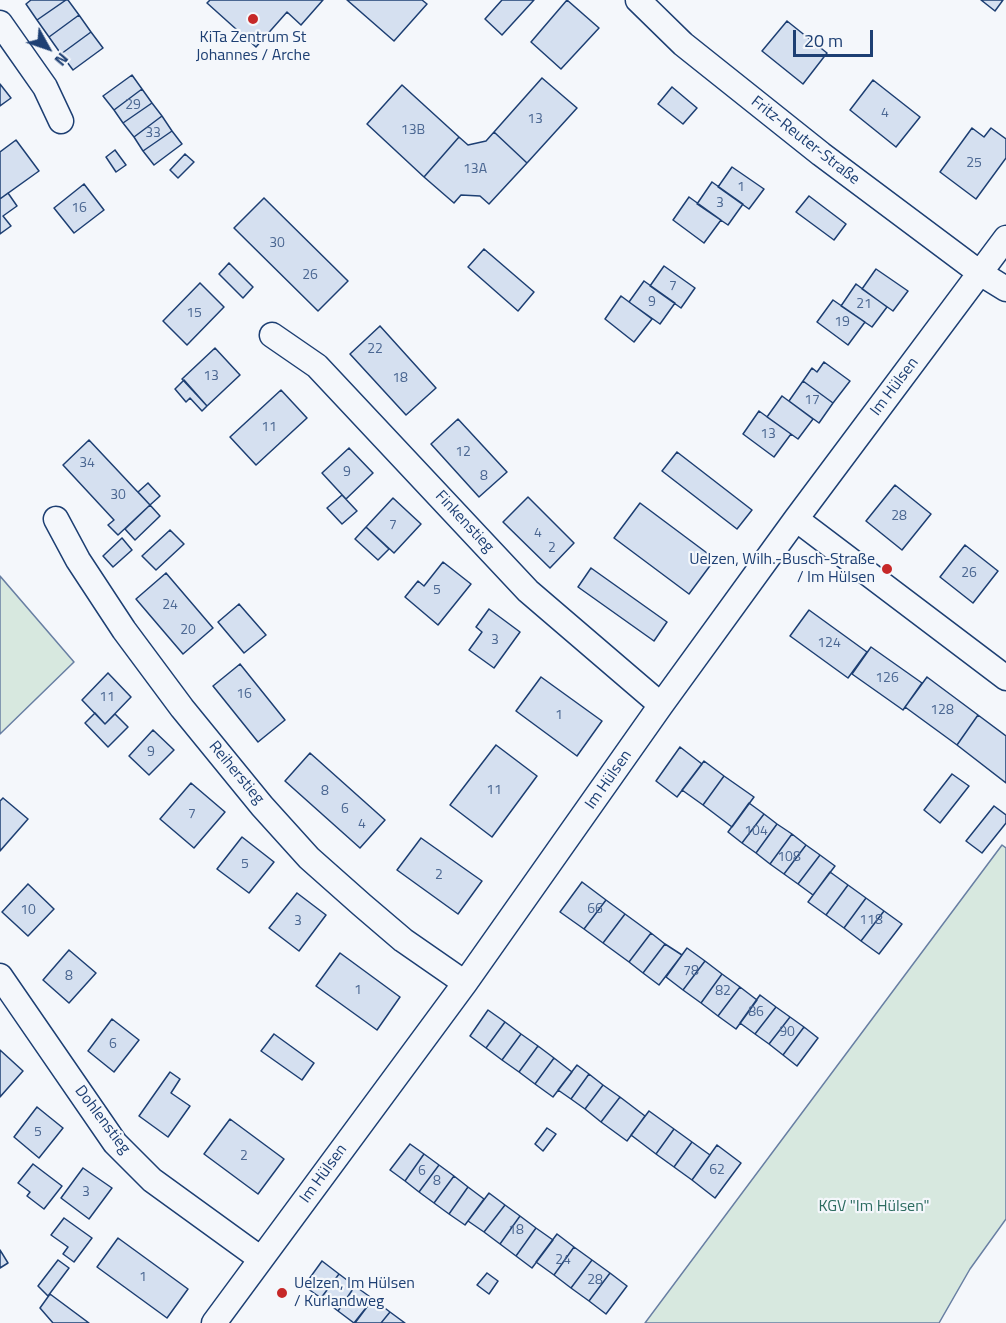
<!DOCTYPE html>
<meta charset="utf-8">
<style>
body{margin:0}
#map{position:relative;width:1006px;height:1323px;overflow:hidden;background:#f4f7fb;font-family:"Titillium Web",sans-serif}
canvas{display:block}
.north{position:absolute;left:18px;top:18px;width:60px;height:60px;-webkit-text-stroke:4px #f4f7fb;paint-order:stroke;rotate:130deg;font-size:16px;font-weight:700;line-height:24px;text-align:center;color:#1d3f73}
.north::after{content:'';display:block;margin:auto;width:21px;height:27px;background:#1d3f73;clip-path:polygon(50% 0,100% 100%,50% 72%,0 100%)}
.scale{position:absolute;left:793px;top:30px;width:80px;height:27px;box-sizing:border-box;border:3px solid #1d3f73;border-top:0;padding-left:8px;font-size:18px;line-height:21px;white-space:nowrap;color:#1d3f73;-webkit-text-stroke:4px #f4f7fb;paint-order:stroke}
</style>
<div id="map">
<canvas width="1006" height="1323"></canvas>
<div class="north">N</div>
<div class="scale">20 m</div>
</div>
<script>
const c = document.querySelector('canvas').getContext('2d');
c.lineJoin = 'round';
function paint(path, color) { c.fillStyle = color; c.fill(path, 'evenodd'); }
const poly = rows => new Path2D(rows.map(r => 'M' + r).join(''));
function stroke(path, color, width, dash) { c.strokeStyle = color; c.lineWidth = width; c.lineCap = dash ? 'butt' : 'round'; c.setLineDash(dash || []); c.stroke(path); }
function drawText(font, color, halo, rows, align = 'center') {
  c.font = font + ' "Titillium Web",sans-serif'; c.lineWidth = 4.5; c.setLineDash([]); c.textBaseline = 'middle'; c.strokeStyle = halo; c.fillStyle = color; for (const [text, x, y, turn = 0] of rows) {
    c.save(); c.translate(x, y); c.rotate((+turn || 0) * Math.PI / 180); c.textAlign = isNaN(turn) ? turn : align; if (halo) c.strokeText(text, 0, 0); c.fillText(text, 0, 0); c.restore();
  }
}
const green = poly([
 [0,576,74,662,0,734,0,576],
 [1002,845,1006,848,1006,1219,970,1269,939,1323,645,1323,1002,845]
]);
paint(green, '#d7e8df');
stroke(green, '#687fa3', 1.5);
const building = poly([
 [31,0,66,0,37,20,26,4,31,0],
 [66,0,68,0,79,15,49,37,37,20,66,0],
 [210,0,323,0,301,25,287,12,256,47,207,3,210,0],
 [347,0,422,0,427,4,394,41,347,0],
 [502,0,534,0,502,35,485,19,502,0],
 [567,0,599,28,561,69,531,42,567,0],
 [981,0,1003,0,995,11,981,0],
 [79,15,91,32,61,54,49,37,79,15],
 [787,21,827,53,803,84,762,51,787,21],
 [91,32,103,48,73,70,61,54,91,32],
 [132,75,142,89,114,110,103,96,132,75],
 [542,78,577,108,527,163,494,132,542,78],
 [873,80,920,117,896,147,850,110,873,80],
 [0,84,11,98,0,106,0,84],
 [402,85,459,137,424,177,367,124,402,85],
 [672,87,697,108,683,124,658,104,672,87],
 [142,89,152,103,123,123,114,110,142,89],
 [152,103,162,116,134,137,123,123,152,103],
 [162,116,172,131,143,151,134,137,162,116],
 [972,128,984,137,991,128,1006,139,1006,158,976,199,940,172,972,128],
 [172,131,182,144,154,165,143,151,172,131],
 [494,132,527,163,489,204,480,196,461,195,454,203,424,177,459,137,468,145,486,141,494,132],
 [16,140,39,171,0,199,0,152,16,140],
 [115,150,126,165,116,172,106,157,115,150],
 [185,154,194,162,178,178,170,170,185,154],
 [732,167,764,189,749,209,718,187,732,167],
 [712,182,743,204,728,225,697,204,712,182],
 [84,184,104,210,74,233,54,208,84,184],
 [8,193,17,206,3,216,11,226,0,234,0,199,8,193],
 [809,196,846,224,834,240,796,212,809,196],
 [689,197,721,220,704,243,673,220,689,197],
 [264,198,348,281,318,311,234,228,264,198],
 [484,249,534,292,518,311,468,267,484,249],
 [229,263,253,287,243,298,219,274,229,263],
 [664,266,695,288,681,308,650,286,664,266],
 [876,269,908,291,893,311,862,289,876,269],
 [644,281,675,303,660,324,629,302,644,281],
 [200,283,224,307,187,345,163,321,200,283],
 [856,284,887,307,872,327,841,306,856,284],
 [621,296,652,319,634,342,605,319,621,296],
 [833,300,865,322,848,345,817,322,833,300],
 [380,326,436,388,406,415,350,354,380,326],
 [215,348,240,375,207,406,182,379,215,348],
 [824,362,850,381,833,403,803,381,812,368,817,372,824,362],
 [184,380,207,406,202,411,190,398,186,402,175,389,184,380],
 [803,381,833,403,819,423,789,401,803,381],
 [281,390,307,418,256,465,230,437,281,390],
 [782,396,813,419,798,439,767,417,782,396],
 [759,411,791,434,774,457,743,434,759,411],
 [458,419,507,472,479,497,431,444,458,419],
 [89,440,150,505,118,535,108,525,114,520,63,465,89,440],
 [349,448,373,473,346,499,322,473,349,448],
 [677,452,752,510,737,529,662,471,677,452],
 [148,483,160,496,150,505,138,492,148,483],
 [895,485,931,514,902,550,866,521,895,485],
 [342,495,357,511,342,524,327,508,342,495],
 [528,497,574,543,550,568,503,522,528,497],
 [393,498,421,524,394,553,366,527,393,498],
 [640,503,715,559,689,594,614,538,640,503],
 [150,505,160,516,135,540,125,529,150,505],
 [366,527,389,549,378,560,355,539,366,527],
 [170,530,184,544,156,570,142,556,170,530],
 [122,538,132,550,113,567,103,556,122,538],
 [965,545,998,571,973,603,940,577,965,545],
 [443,562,471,584,438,625,405,597,418,581,424,586,443,562],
 [591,568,667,622,654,641,578,587,591,568],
 [166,573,213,628,183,654,136,599,166,573],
 [239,604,266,635,244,653,218,622,239,604],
 [489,609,520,632,494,668,469,650,482,632,476,627,489,609],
 [809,610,867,652,848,678,790,636,809,610],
 [871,647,922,683,903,710,852,674,871,647],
 [240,664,285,720,258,742,213,686,240,664],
 [108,673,131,697,105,724,82,700,108,673],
 [541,677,602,721,577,756,516,711,541,677],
 [927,677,978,715,957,745,905,707,927,677],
 [95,713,105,724,115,714,128,727,108,747,85,723,95,713],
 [978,715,1006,736,1006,783,957,745,978,715],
 [153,730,174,750,149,775,129,756,153,730],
 [496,745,537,776,492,837,450,805,496,745],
 [680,747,702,764,677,797,656,781,680,747],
 [310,753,385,820,360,848,285,781,310,753],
 [704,761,724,776,703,805,682,790,704,761],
 [952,774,969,786,940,823,924,810,952,774],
 [724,776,754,797,732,827,703,805,724,776],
 [191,783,225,812,194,848,160,819,191,783],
 [3,798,28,819,0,851,0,801,3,798],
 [749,803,764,814,742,843,728,832,749,803],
 [994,806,1006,815,1006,823,982,853,966,841,994,806],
 [764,814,777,824,756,853,742,843,764,814],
 [777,824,792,834,770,864,756,853,777,824],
 [792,834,806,845,784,874,770,864,792,834],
 [242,837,274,862,249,893,217,869,242,837],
 [421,838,482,881,458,914,397,870,421,838],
 [806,845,820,855,798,884,784,874,806,845],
 [820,855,835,866,813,895,798,884,820,855],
 [830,872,848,885,826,915,808,902,830,872],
 [582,882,606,900,584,929,560,912,582,882],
 [28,884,54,909,28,936,2,912,28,884],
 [848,885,866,898,844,928,826,915,848,885],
 [297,893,326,915,299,951,269,928,297,893],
 [866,898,884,911,861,941,844,928,866,898],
 [606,900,625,914,603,943,584,929,606,900],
 [884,911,902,924,879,954,861,941,884,911],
 [625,914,651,933,629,962,603,943,625,914],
 [651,933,665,944,643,973,629,962,651,933],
 [665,944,682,955,659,985,643,973,665,944],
 [687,948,705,961,683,990,666,977,687,948],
 [69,950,96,973,69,1003,43,980,69,950],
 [340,953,400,997,377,1030,316,986,340,953],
 [705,961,722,974,701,1003,683,990,705,961],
 [722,974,740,987,718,1016,701,1003,722,974],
 [740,987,757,1000,736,1029,718,1016,740,987],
 [760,995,776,1007,755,1034,740,1023,760,995],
 [776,1007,790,1017,769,1044,755,1034,776,1007],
 [488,1010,505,1022,486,1048,470,1036,488,1010],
 [790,1017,804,1027,783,1055,769,1044,790,1017],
 [112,1019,139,1040,114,1072,88,1051,112,1019],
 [505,1022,521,1034,502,1060,486,1048,505,1022],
 [804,1027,818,1038,797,1066,783,1055,804,1027],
 [274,1034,314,1063,302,1080,261,1051,274,1034],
 [521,1034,538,1046,519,1072,502,1060,521,1034],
 [538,1046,554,1058,535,1084,519,1072,538,1046],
 [0,1050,23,1071,0,1097,0,1050],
 [554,1058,572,1072,553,1097,535,1084,554,1058],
 [577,1065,589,1074,571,1099,558,1090,577,1065],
 [170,1072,180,1079,171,1093,190,1106,168,1137,139,1116,170,1072],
 [589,1074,603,1085,585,1109,571,1099,589,1074],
 [603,1085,620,1097,601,1122,585,1109,603,1085],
 [620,1097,645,1116,627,1141,601,1122,620,1097],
 [37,1107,63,1128,39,1158,14,1137,37,1107],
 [649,1111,674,1129,656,1154,631,1135,649,1111],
 [230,1119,284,1159,258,1194,204,1154,230,1119],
 [547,1128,556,1134,543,1151,535,1144,547,1128],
 [674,1129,692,1142,674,1167,656,1154,674,1129],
 [692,1142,710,1155,692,1180,674,1167,692,1142],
 [410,1144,424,1154,405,1181,390,1170,410,1144],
 [717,1145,741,1163,715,1198,692,1180,717,1145],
 [424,1154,439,1165,419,1192,405,1181,424,1154],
 [33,1164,62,1186,44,1209,27,1196,30,1192,18,1183,33,1164],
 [439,1165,454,1176,434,1203,419,1192,439,1165],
 [83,1168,112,1188,89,1219,61,1198,83,1168],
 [454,1176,468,1187,449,1214,434,1203,454,1176],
 [468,1187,484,1199,465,1225,449,1214,468,1187],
 [489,1193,505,1205,484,1232,468,1221,489,1193],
 [505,1205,520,1216,500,1244,484,1232,505,1205],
 [520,1216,536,1228,516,1256,500,1244,520,1216],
 [64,1218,92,1238,74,1262,63,1254,68,1247,51,1235,64,1218],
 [536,1228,553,1240,532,1268,516,1256,536,1228],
 [557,1234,574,1247,554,1275,536,1262,557,1234],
 [118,1238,188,1289,167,1318,97,1267,118,1238],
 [574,1247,592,1260,571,1288,554,1275,574,1247],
 [0,1250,8,1263,0,1268,0,1250],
 [58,1260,69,1268,48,1296,38,1286,58,1260],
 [592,1260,610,1273,589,1301,571,1288,592,1260],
 [322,1261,339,1274,321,1298,304,1286,322,1261],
 [487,1273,498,1281,489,1294,477,1285,487,1273],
 [610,1273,627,1286,606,1314,589,1301,610,1273],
 [339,1274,355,1286,338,1311,321,1298,339,1274],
 [355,1286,373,1299,354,1323,338,1311,355,1286],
 [50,1294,89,1323,53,1323,40,1308,50,1294],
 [373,1299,390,1312,381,1323,355,1323,373,1299],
 [390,1312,405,1323,381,1323,390,1312]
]);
paint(building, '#d5e0f0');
stroke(building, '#1d3f73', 1.5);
const street = poly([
 [638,0,683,44,821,154,980,273,1006,289],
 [0,23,45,87,61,121],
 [272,335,317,366,528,591,661,705],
 [56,519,78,560,124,630,182,708,262,806,309,858,362,905,403,940,465,983],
 [796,519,1006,678],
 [0,976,115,1143,152,1180,261,1259],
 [214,1323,465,983,661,705,796,519,1006,238]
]);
stroke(street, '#1d3f73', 27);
stroke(street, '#f4f7fb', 24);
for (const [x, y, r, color] of [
 [253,19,6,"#c62828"],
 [887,569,6,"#c62828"],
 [282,1293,6,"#c62828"]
]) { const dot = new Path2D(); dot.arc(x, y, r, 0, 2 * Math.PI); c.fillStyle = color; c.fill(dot); stroke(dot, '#f4f7fb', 2); }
drawText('14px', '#4b6792', null, [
 ["29",133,106],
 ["4",885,114],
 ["13",535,120],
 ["13B",413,131],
 ["33",153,134],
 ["25",974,164],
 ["13A",475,170],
 ["1",741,188],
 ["3",720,204],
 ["16",79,209],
 ["30",277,244],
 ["26",310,276],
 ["7",673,287],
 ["9",652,303],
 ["21",864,305],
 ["15",194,314],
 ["19",842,323],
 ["22",375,350],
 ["13",211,377],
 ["18",400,379],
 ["17",812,401],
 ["11",269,428],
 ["13",768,435],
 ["12",463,453],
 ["34",87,464],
 ["9",347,473],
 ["8",484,477],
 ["30",118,496],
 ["28",899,517],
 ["7",393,526],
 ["4",538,534],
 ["2",552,549],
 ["26",969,574],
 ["5",437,591],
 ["24",170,606],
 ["20",188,631],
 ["3",495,641],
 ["124",829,644],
 ["126",887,679],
 ["16",244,695],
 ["11",107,698],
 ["128",942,711],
 ["1",559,716],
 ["9",151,753],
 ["11",494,791],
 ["8",325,792],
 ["6",345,810],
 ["7",192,815],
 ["4",362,825],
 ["104",756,832],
 ["108",789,858],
 ["5",245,865],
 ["2",439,876],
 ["66",595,910],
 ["10",28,911],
 ["118",871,921],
 ["3",298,922],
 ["78",691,972],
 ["8",69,977],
 ["1",358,991],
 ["82",723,992],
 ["86",756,1013],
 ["90",787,1033],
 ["6",113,1045],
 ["5",38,1133],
 ["2",244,1157],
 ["62",717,1171],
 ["6",422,1172],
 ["8",437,1182],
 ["3",86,1193],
 ["18",516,1231],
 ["24",563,1261],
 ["1",143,1278],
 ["28",595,1281]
]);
drawText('16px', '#1d3f73', '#f4f7fb', [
 ["KiTa Zentrum St",253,38],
 ["Johannes / Arche",253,56],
 ["Uelzen, Wilh.-Busch-Straße",875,560,"right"],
 ["/ Im Hülsen",875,578,"right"],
 ["Uelzen, Im Hülsen",294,1284,"left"],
 ["/ Kurlandweg",294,1302,"left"]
]);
drawText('16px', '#1d3f73', '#f4f7fb', [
 ["Fritz-Reuter-Straße",805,141,38],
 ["Im Hülsen",895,387,-53],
 ["Finkenstieg",464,522,47],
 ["Reiherstieg",236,773,50],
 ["Im Hülsen",609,780,-55],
 ["Dohlenstieg",102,1120,53],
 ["Im Hülsen",324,1174,-54]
]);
drawText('16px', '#2c6c60', '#f4f7fb', [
 ["KGV \"Im Hülsen\"",874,1207]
]);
</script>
